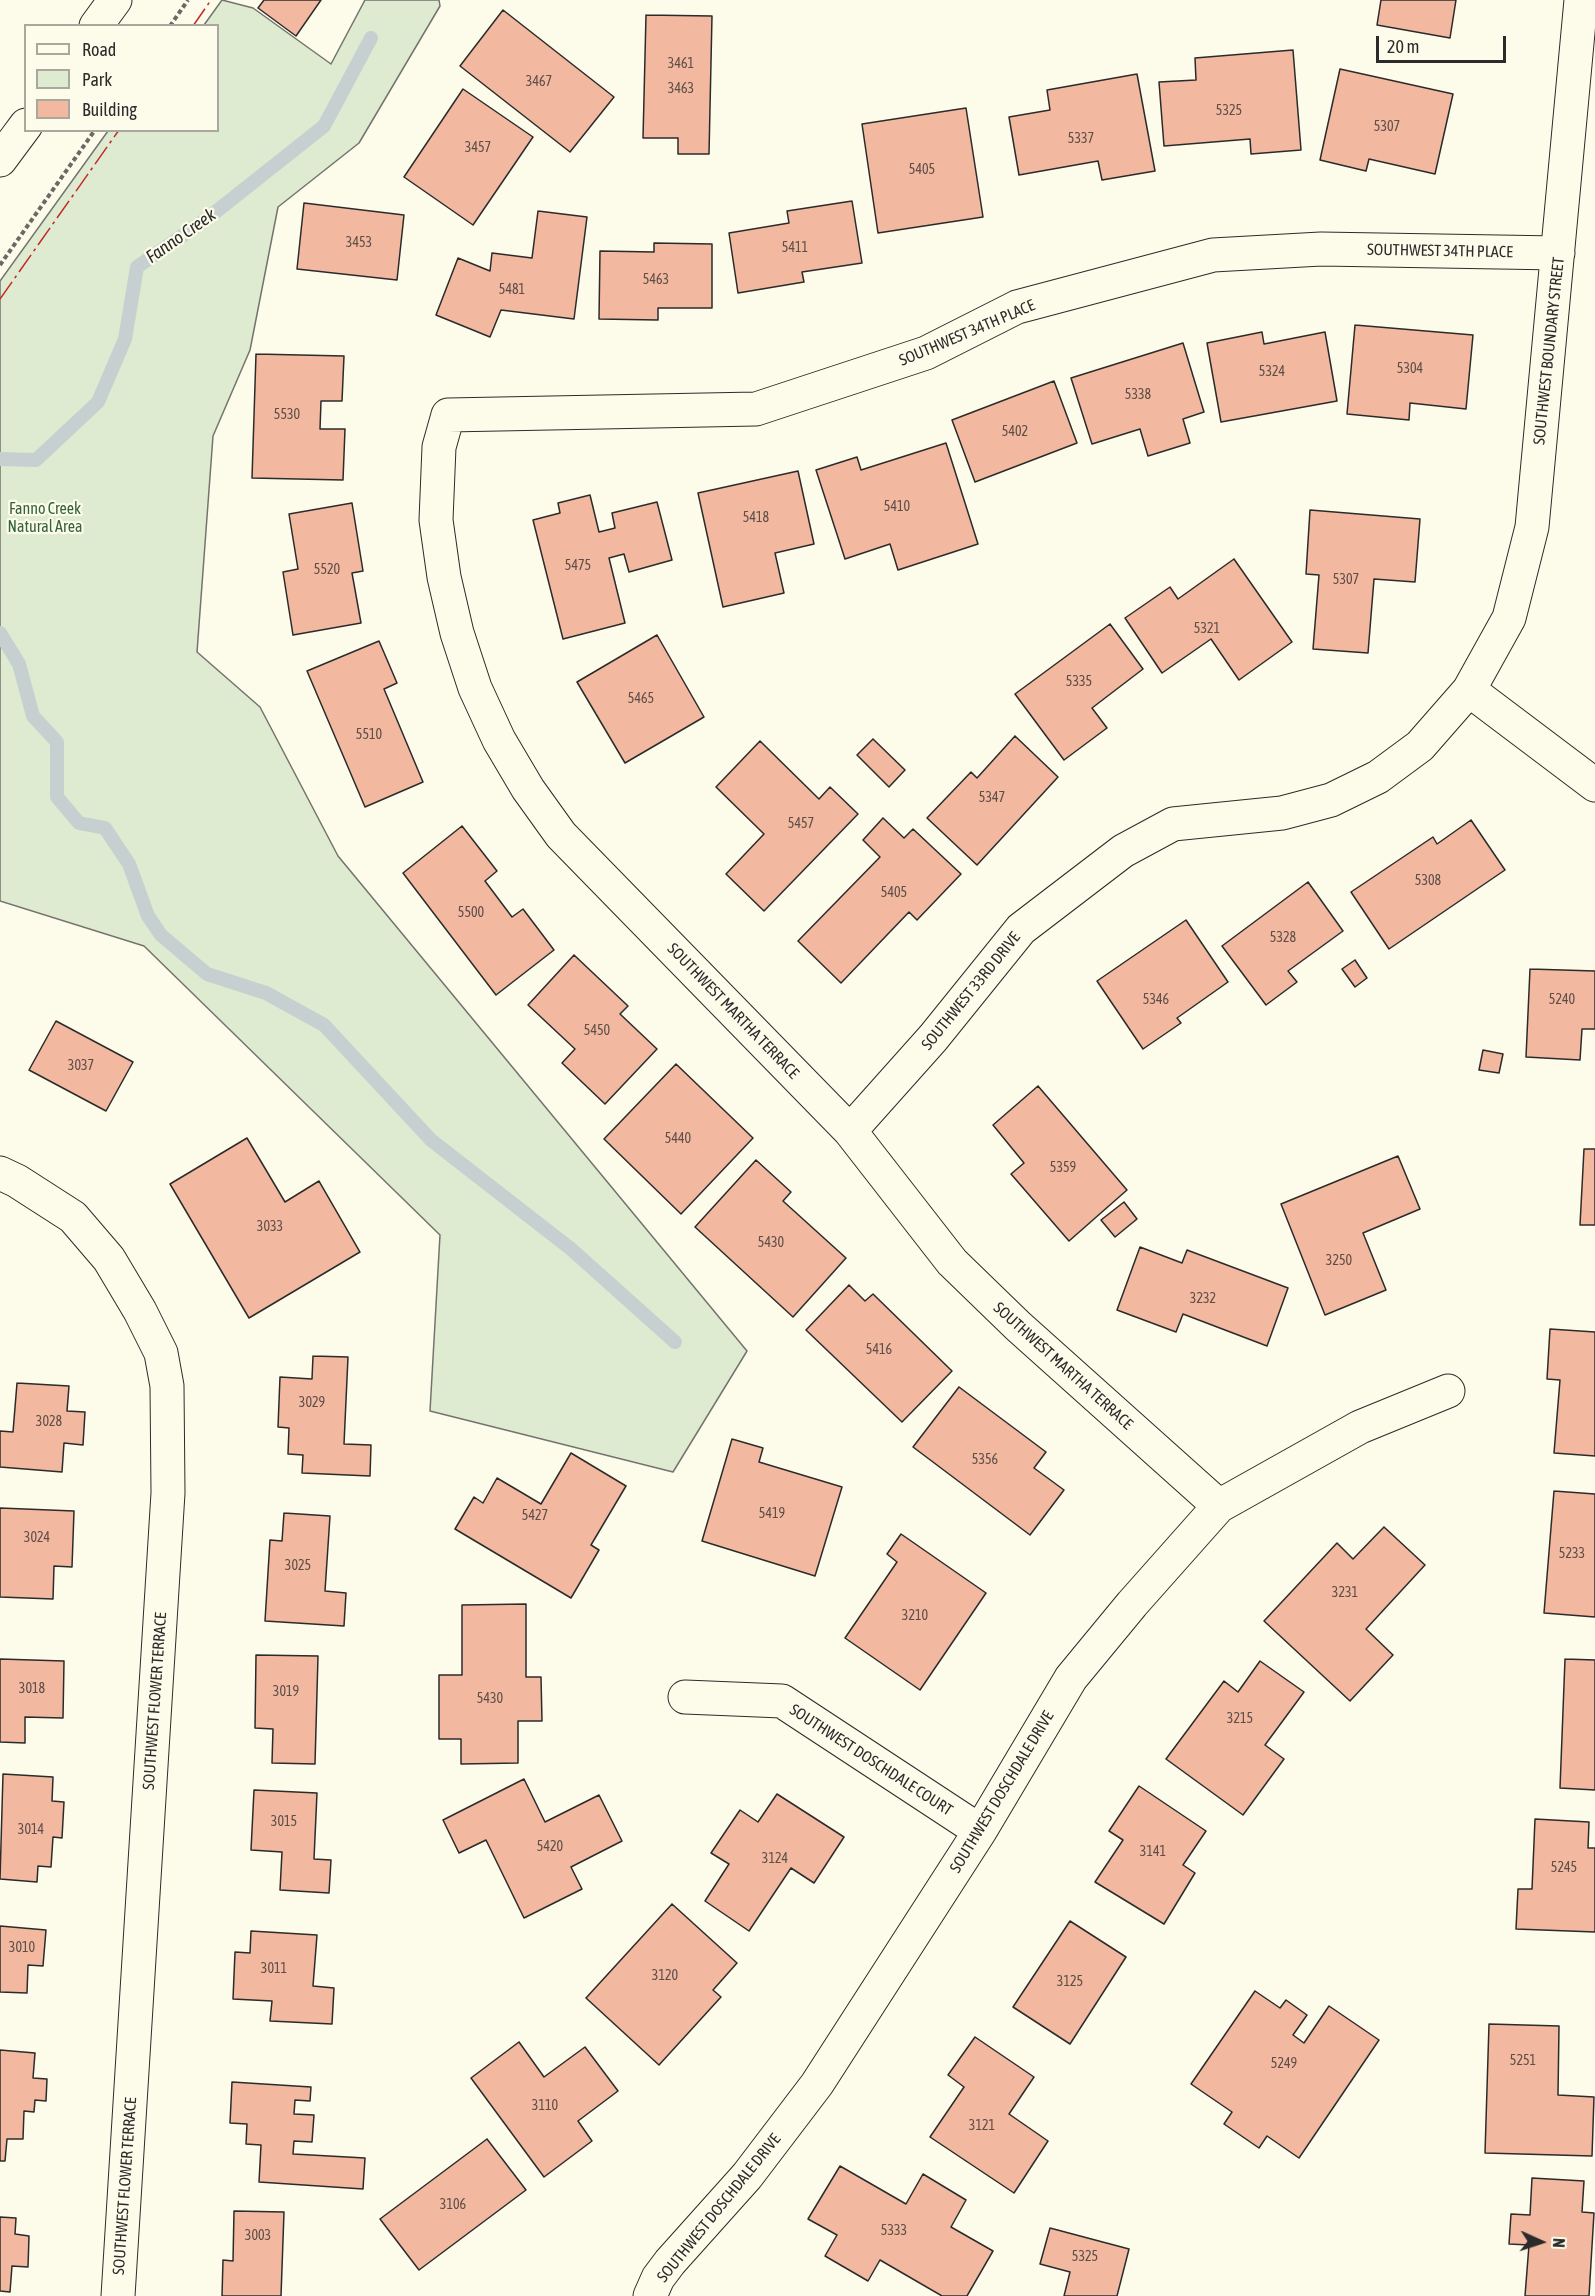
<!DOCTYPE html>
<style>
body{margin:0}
#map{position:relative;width:1595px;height:2296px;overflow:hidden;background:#fdfbea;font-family:"Asap Condensed",sans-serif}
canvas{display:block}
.legend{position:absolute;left:24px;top:24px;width:195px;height:108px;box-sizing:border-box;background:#fdfbea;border:2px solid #a9a89e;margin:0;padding:8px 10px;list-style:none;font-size:18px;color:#2b2b2b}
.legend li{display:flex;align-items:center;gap:12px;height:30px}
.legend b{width:30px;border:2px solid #a9a89e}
.north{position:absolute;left:1511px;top:2212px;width:60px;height:60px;-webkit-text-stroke:4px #fdfbea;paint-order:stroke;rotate:93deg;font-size:16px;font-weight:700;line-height:24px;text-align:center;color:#2b2b2b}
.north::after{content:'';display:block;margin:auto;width:21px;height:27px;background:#2b2b2b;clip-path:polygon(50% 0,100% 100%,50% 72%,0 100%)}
.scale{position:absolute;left:1376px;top:36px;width:130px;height:27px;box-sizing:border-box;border:3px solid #2b2b2b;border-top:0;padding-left:8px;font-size:18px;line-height:21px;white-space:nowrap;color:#2b2b2b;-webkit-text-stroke:4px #fdfbea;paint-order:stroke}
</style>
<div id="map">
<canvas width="1595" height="2296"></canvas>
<ul class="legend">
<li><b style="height:8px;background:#fdfbea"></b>Road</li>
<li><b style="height:16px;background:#deebd1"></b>Park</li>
<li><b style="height:16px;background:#f2b8a0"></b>Building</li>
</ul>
<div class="north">N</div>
<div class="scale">20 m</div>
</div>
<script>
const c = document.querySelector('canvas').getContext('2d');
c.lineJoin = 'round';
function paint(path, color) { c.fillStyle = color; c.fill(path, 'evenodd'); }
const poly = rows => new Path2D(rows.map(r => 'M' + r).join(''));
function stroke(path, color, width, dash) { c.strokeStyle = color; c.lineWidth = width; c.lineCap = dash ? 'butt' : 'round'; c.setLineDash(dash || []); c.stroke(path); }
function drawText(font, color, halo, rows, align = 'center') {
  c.font = font + ' "Asap Condensed",sans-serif'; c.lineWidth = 4.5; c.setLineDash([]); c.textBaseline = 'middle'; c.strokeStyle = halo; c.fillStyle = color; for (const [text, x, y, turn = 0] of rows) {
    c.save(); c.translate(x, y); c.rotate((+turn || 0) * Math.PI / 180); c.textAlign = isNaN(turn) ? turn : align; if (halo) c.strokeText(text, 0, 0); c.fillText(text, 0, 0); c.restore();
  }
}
const green = poly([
 [222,0,253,8,331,64,365,0,439,0,440,6,359,143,278,207,250,350,213,436,197,652,260,707,338,856,747,1351,673,1472,430,1411,440,1235,144,946,0,901,0,281,108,131,218,130,218,26,204,25,222,0]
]);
paint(green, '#deebd1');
stroke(green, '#74746e', 1.5);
stroke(poly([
 [0,459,36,460,98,402,125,339,137,267,208,218,324,126,371,38],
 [0,633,19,664,33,716,57,742,57,797,79,823,105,828,129,864,148,916,161,935,207,974,266,993,324,1025,431,1140,571,1249,675,1342]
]), '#c7d0d0', 14);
const building = poly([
 [264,0,321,0,296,36,258,8,264,0],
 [1381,0,1456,0,1450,38,1377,25,1381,0],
 [503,10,614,97,570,152,460,66,503,10],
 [646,15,712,16,709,154,678,154,678,138,643,138,646,15],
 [1293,50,1301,150,1251,154,1250,139,1164,146,1159,82,1196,80,1195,58,1293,50],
 [1340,69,1453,94,1435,174,1369,159,1366,171,1320,160,1340,69],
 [1137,74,1155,171,1102,180,1098,161,1019,175,1009,117,1050,110,1047,90,1137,74],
 [463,89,533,137,473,225,404,177,463,89],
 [966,108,983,217,878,233,862,124,966,108],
 [852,201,862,263,802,272,804,282,738,293,729,233,789,223,787,211,852,201],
 [304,203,404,215,397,280,297,269,304,203],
 [538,211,587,217,574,319,501,310,490,337,436,315,458,258,490,271,492,253,532,258,538,211],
 [654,243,712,244,712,308,658,308,658,320,599,319,600,251,654,252,654,243],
 [1355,325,1473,335,1466,409,1410,403,1409,420,1347,414,1355,325],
 [1262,332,1264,344,1325,332,1337,401,1221,422,1207,343,1262,332],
 [1183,343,1204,412,1183,419,1190,443,1148,456,1140,429,1092,444,1071,378,1183,343],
 [256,354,344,356,342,401,321,401,320,429,345,429,343,480,252,478,256,354],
 [1054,381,1077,443,975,482,952,420,1054,381],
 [946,443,978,544,898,570,890,544,845,559,816,470,857,457,861,470,946,443],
 [798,471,814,544,775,553,784,593,723,607,698,493,798,471],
 [590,495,599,532,615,528,612,513,657,502,672,560,629,572,624,554,609,558,625,623,563,639,533,520,560,513,558,503,590,495],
 [352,503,363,571,352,573,361,623,293,635,283,572,298,569,289,514,352,503],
 [1310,510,1420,519,1415,582,1374,579,1368,653,1313,649,1319,575,1306,574,1310,510],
 [1234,559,1292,642,1239,680,1211,639,1162,673,1125,618,1170,587,1178,599,1234,559],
 [1110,624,1143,669,1092,708,1107,728,1064,760,1015,694,1110,624],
 [657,635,704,717,625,763,577,682,657,635],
 [379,641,397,683,384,689,423,782,365,807,307,671,379,641],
 [1015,736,1058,777,977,865,927,818,971,772,977,778,1015,736],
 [873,739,905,770,889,787,857,755,873,739],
 [760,741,819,799,830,787,858,814,764,911,726,874,764,834,716,787,760,741],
 [883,818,904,838,913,829,961,874,917,920,909,912,841,983,798,941,880,857,863,840,883,818],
 [1471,820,1505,870,1389,949,1351,892,1433,837,1437,844,1471,820],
 [462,826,497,871,485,881,512,917,523,909,554,950,496,995,403,873,462,826],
 [1308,882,1343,931,1288,971,1297,982,1266,1005,1222,946,1308,882],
 [1186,920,1228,982,1177,1018,1181,1023,1143,1049,1097,981,1186,920],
 [574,955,628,1006,620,1014,657,1049,605,1104,562,1063,575,1049,528,1005,574,955],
 [1355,960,1367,978,1355,987,1342,969,1355,960],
 [1530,969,1595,971,1595,1029,1582,1029,1580,1060,1526,1057,1530,969],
 [56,1021,133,1062,106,1111,29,1070,56,1021],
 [1483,1050,1503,1054,1499,1073,1479,1070,1483,1050],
 [676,1064,753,1138,681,1214,604,1139,676,1064],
 [1038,1086,1127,1190,1069,1241,1011,1174,1024,1163,993,1125,1038,1086],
 [247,1138,285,1202,319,1181,360,1252,249,1318,170,1184,247,1138],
 [1584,1149,1595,1149,1595,1225,1580,1225,1584,1149],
 [1398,1156,1420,1209,1363,1233,1386,1290,1325,1315,1281,1204,1398,1156],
 [756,1160,791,1192,783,1201,846,1258,793,1317,695,1227,756,1160],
 [1124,1202,1137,1219,1115,1237,1101,1220,1124,1202],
 [1140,1247,1182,1263,1187,1250,1288,1288,1267,1346,1183,1314,1176,1332,1117,1310,1140,1247],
 [849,1285,865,1301,873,1294,952,1371,902,1422,806,1330,849,1285],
 [1550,1329,1595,1332,1595,1456,1554,1453,1560,1380,1547,1379,1550,1329],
 [313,1356,348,1357,344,1444,371,1445,370,1476,302,1473,303,1455,288,1454,289,1428,278,1427,280,1377,312,1379,313,1356],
 [17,1383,69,1386,67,1411,85,1412,83,1445,64,1443,62,1472,0,1467,0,1431,13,1432,17,1383],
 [959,1387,1046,1452,1034,1468,1064,1490,1030,1535,913,1447,959,1387],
 [732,1439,763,1448,759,1462,842,1487,815,1576,702,1541,732,1439],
 [571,1453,626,1486,591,1545,599,1550,571,1598,455,1529,474,1497,483,1503,497,1478,541,1504,571,1453],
 [1554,1491,1595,1494,1595,1617,1544,1613,1554,1491],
 [0,1508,74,1511,72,1567,54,1566,53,1599,0,1597,0,1508],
 [284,1513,330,1516,325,1591,346,1593,344,1626,265,1621,270,1540,282,1541,284,1513],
 [1384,1527,1425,1565,1366,1629,1393,1655,1350,1701,1264,1621,1337,1543,1353,1559,1384,1527],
 [901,1534,986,1593,920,1690,845,1638,897,1562,887,1554,901,1534],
 [526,1604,526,1677,541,1677,542,1721,518,1721,518,1763,461,1764,461,1739,439,1739,439,1675,462,1675,462,1605,526,1604],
 [256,1655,318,1656,315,1764,272,1763,273,1729,255,1728,256,1655],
 [0,1659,64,1661,63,1718,25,1717,25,1743,0,1742,0,1659],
 [1565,1659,1595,1660,1595,1790,1560,1788,1565,1659],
 [1260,1661,1304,1692,1265,1745,1284,1759,1243,1815,1166,1759,1224,1681,1238,1692,1260,1661],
 [3,1774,53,1777,52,1801,64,1802,62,1838,53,1837,51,1867,38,1866,37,1882,0,1879,3,1774],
 [524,1779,545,1822,599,1795,622,1841,571,1867,582,1889,524,1918,486,1840,459,1853,443,1820,524,1779],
 [1139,1786,1206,1831,1183,1865,1195,1873,1164,1924,1095,1882,1123,1840,1109,1831,1139,1786],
 [254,1790,317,1793,314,1859,331,1860,329,1893,280,1890,282,1852,251,1850,254,1790],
 [777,1794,844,1837,814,1883,791,1868,749,1931,705,1901,729,1864,711,1853,740,1810,758,1822,777,1794],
 [1535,1819,1589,1822,1588,1848,1595,1848,1595,1932,1516,1929,1518,1889,1532,1889,1535,1819],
 [672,1904,737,1963,713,1990,721,1997,659,2065,586,1998,672,1904],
 [1070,1921,1126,1957,1070,2044,1013,2007,1070,1921],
 [0,1926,46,1930,43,1966,28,1965,27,1993,0,1992,0,1926],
 [251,1931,317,1935,313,1986,334,1988,332,2024,270,2021,272,2001,233,1999,235,1952,250,1953,251,1931],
 [1255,1991,1280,2008,1286,2000,1307,2015,1293,2035,1304,2043,1329,2006,1379,2040,1299,2158,1267,2136,1259,2148,1224,2124,1232,2112,1191,2084,1255,1991],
 [1489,2024,1559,2026,1558,2095,1594,2097,1592,2156,1485,2153,1489,2024],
 [975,2037,1034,2077,1009,2114,1048,2141,1014,2193,930,2137,964,2087,948,2075,975,2037],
 [519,2042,544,2077,585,2047,618,2091,578,2121,592,2141,544,2177,471,2078,519,2042],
 [0,2050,35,2053,33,2078,47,2079,46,2101,35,2100,34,2112,24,2111,23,2139,7,2139,5,2161,0,2161,0,2050],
 [232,2082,311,2087,310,2101,295,2100,294,2114,314,2115,312,2142,294,2141,293,2154,365,2158,363,2189,259,2182,261,2145,246,2144,247,2124,230,2123,232,2082],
 [487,2139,526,2190,419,2270,380,2219,487,2139],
 [840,2166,906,2204,923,2174,966,2200,951,2227,993,2251,967,2296,942,2296,880,2260,868,2281,825,2256,837,2235,808,2219,840,2166],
 [1532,2178,1584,2181,1582,2212,1594,2213,1589,2296,1525,2296,1529,2245,1509,2244,1511,2214,1530,2215,1532,2178],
 [234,2211,284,2212,281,2296,222,2296,223,2260,233,2261,234,2211],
 [0,2217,16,2218,15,2234,29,2236,28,2267,12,2266,10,2292,0,2291,0,2217],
 [1050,2228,1129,2249,1117,2296,1064,2296,1070,2272,1040,2264,1050,2228]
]);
paint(building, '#f2b8a0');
stroke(building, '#2b2b2b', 1.5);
const minor = poly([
 [1469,690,1595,785],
 [850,1131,933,1038,1021,929,1123,851,1173,824,1282,813,1331,800,1378,777,1420,746,1469,690,1509,618,1532,527,1581,0],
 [0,1173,17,1181,73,1217,109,1259,140,1311,161,1353,167,1386,168,1493,118,2296],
 [1219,1506,1018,1326,952,1262,850,1131,561,835,528,789,499,740,475,688,457,633,444,577,436,520,439,447,448,415,756,409,926,353,1017,307,1213,255,1321,249,1558,253],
 [685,1697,782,1701,980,1831],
 [650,2296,658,2278,670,2262,747,2176,817,2084,980,1831,1071,1678,1132,1604,1219,1506,1360,1427,1448,1391]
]);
const primary = poly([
 [96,26,115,0],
 [0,160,26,125]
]);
stroke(minor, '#2b2b2b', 35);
stroke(primary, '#2b2b2b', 35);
stroke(poly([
 [170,26,188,0],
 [0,265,95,130]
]), '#6a6964', 4, [4.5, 3]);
stroke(minor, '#fdfbea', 33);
stroke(primary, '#fdfbea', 33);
stroke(poly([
 [193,26,211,0],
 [0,299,119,130]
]), '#c62828', 1.5, [21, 4.5, 3, 4.5]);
drawText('14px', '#5d4e48', null, [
 ["3461",681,64],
 ["3467",539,82],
 ["3463",681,89],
 ["5325",1229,111],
 ["5307",1387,127],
 ["5337",1081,139],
 ["3457",478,148],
 ["5405",922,170],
 ["3453",359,243],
 ["5411",795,248],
 ["5463",656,280],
 ["5481",512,290],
 ["5304",1410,369],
 ["5324",1272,372],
 ["5338",1138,395],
 ["5530",287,415],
 ["5402",1015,432],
 ["5410",897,507],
 ["5418",756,518],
 ["5475",578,566],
 ["5520",327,570],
 ["5307",1346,580],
 ["5321",1207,629],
 ["5335",1079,682],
 ["5465",641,699],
 ["5510",369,735],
 ["5347",992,798],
 ["5457",801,824],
 ["5308",1428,881],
 ["5405",894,893],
 ["5500",471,913],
 ["5328",1283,938],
 ["5346",1156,1000],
 ["5240",1562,1000],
 ["5450",597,1031],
 ["3037",81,1066],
 ["5440",678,1139],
 ["5359",1063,1168],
 ["3033",270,1227],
 ["5430",771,1243],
 ["3250",1339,1261],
 ["3232",1203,1299],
 ["5416",879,1350],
 ["3029",312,1403],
 ["3028",49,1422],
 ["5356",985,1460],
 ["5419",772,1514],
 ["5427",535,1516],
 ["3024",37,1538],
 ["5233",1572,1554],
 ["3025",298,1566],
 ["3231",1345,1593],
 ["3210",915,1616],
 ["3018",32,1689],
 ["3019",286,1692],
 ["5430",490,1699],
 ["3215",1240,1719],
 ["3015",284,1822],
 ["3014",31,1830],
 ["5420",550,1847],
 ["3141",1153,1852],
 ["3124",775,1859],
 ["5245",1564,1868],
 ["3010",22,1948],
 ["3011",274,1969],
 ["3120",665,1976],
 ["3125",1070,1982],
 ["5251",1523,2061],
 ["5249",1284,2064],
 ["3110",545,2106],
 ["3121",982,2126],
 ["3106",453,2205],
 ["5333",894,2231],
 ["3003",258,2236],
 ["5325",1085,2257]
]);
drawText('16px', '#2b2b2b', '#fdfbea', [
 ["SOUTHWEST 34TH PLACE",1440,251,1],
 ["SOUTHWEST 34TH PLACE",967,333,-23],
 ["SOUTHWEST BOUNDARY STREET",1549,351,-84],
 ["SOUTHWEST 33RD DRIVE",971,991,-51],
 ["SOUTHWEST MARTHA TERRACE",733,1011,46],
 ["SOUTHWEST MARTHA TERRACE",1063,1366,42],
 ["SOUTHWEST FLOWER TERRACE",155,1701,-86],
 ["SOUTHWEST DOSCHDALE COURT",871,1760,33],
 ["SOUTHWEST DOSCHDALE DRIVE",1002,1792,-59],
 ["SOUTHWEST FLOWER TERRACE",125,2186,-86],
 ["SOUTHWEST DOSCHDALE DRIVE",719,2208,-51]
]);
drawText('16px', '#34623c', '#fdfbea', [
 ["Fanno Creek",45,509],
 ["Natural Area",45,527]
]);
drawText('italic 18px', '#2b2b2b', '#fdfbea', [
 ["Fanno Creek",181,236,-35]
]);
</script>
